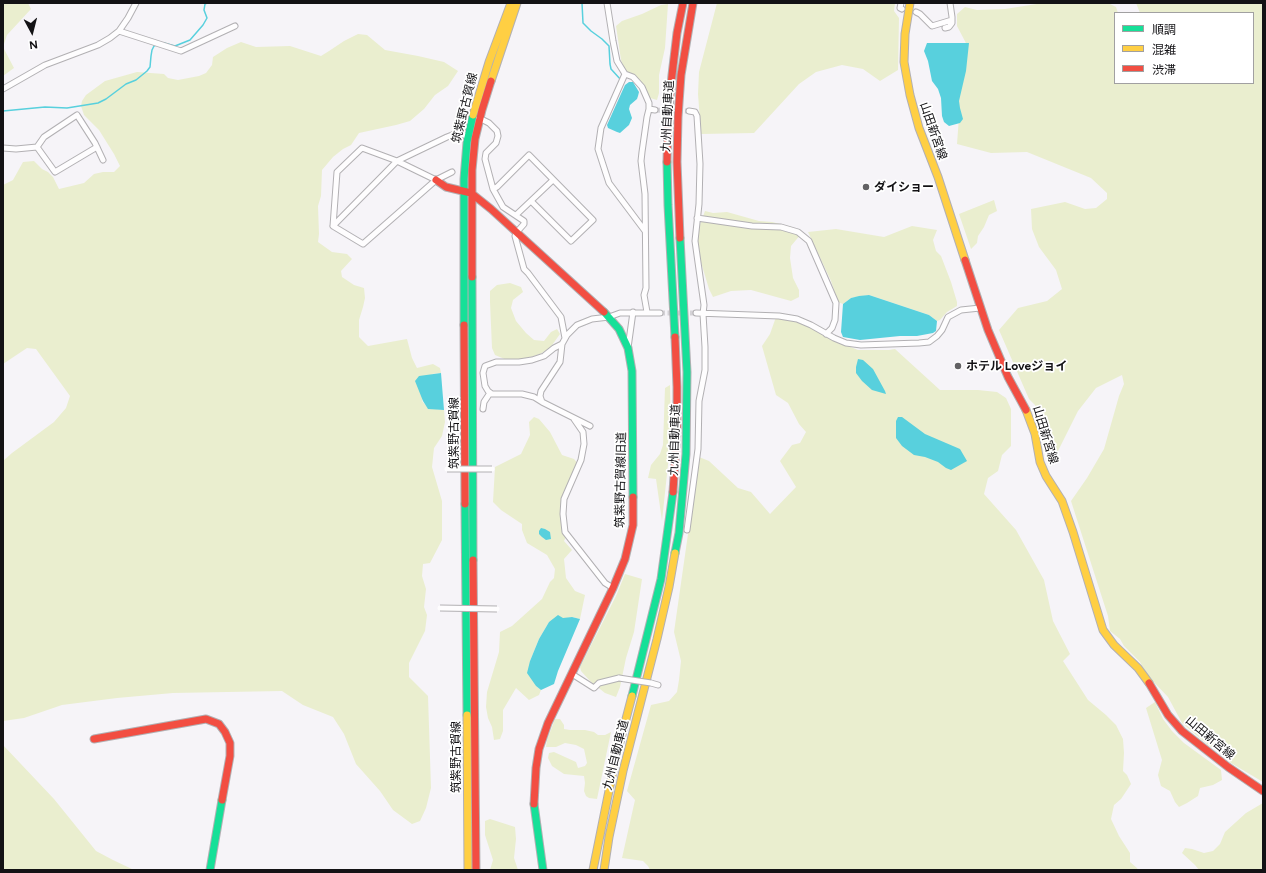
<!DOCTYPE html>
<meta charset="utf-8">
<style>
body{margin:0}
#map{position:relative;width:1266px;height:873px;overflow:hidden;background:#f6f4f8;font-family:Figtree,"Noto Sans JP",sans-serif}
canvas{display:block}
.frame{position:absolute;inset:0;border:4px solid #131215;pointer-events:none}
.legend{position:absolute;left:1114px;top:12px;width:140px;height:72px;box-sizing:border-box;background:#fff;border:1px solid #a1a0a1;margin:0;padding:5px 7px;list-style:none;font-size:12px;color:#131215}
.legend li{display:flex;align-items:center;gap:8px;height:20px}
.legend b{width:20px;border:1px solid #a1a0a1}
.north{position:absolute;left:12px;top:12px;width:40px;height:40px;-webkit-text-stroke:3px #fff;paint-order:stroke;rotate:173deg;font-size:11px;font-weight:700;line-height:16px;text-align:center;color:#131215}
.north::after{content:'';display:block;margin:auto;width:14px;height:18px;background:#131215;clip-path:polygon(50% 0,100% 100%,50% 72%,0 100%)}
</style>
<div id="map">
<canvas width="1266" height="873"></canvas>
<div class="frame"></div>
<ul class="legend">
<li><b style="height:5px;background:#16e098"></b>順調</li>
<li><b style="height:5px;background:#ffcf43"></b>混雑</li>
<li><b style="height:5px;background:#f24e42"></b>渋滞</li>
</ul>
<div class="north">N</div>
</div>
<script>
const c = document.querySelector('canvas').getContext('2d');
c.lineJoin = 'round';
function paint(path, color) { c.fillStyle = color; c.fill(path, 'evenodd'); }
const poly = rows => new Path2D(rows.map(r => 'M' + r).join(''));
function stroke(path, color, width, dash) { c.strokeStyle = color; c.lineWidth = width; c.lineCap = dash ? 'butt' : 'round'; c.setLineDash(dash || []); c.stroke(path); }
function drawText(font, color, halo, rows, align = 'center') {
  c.font = font + ' Figtree,"Noto Sans JP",sans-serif'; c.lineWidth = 3.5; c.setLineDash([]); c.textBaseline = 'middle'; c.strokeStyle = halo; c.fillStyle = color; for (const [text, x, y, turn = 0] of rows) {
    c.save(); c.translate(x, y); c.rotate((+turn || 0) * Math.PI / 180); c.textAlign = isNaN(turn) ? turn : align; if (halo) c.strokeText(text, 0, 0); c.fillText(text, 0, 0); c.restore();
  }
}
paint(poly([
 [3,3,28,3,31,9,7,35,3,47,14,68,3,76],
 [717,3,895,3,894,11,899,18,898,70,880,81,863,69,842,65,816,72,799,84,754,133,701,134,698,94,699,72],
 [1043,3,1108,3,1116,7,1118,13,1115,13,1115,83,1253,83,1253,13,1140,13,1136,3,1263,3,1263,782,1231,763,1223,755,1208,745,1182,723,1168,697,1147,675,1140,662,1124,646,1120,639,1110,631,1108,616,1071,501,1087,478,1104,449,1119,396,1124,384,1122,375,1096,388,1078,411,1057,453,1050,454,1044,443,1035,405,1029,399,999,330,1018,308,1047,301,1062,289,1056,270,1039,247,1032,229,1031,209,1065,202,1085,209,1096,208,1107,199,1107,193,1091,178,1027,152,991,153,957,144,959,117,955,87,964,70,968,47,957,26,957,14,965,7,977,10,1005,9],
 [668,4,665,48,659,75,659,93,657,100,650,98,641,82,625,70,621,60,616,26,622,21,642,14,661,5],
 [358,34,367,35,385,50,418,56,444,62,458,71,448,86,435,95,424,109,410,121,396,125,359,133,351,145,343,149,333,157,322,170,321,196,318,206,319,234,318,242,332,252,347,254,352,259,341,271,342,277,354,285,364,288,365,298,363,307,359,320,359,337,368,346,407,339,412,358,417,368,433,364,440,368,441,373,432,374,422,401,428,408,444,410,445,422,442,436,434,448,432,467,442,501,442,540,430,563,423,564,422,576,426,589,424,607,427,615,425,631,409,663,409,677,428,696,431,788,426,808,420,821,412,824,393,810,380,791,356,764,344,734,333,717,303,705,282,691,173,693,117,698,62,705,24,718,3,721,3,461,12,453,54,422,66,408,70,396,36,349,27,348,3,364,3,185,13,180,23,162,34,161,42,169,48,172,53,177,59,189,84,183,94,174,103,172,114,172,120,166,114,154,99,130,84,115,81,106,82,101,86,95,105,81,137,72,164,74,168,78,178,80,199,76,206,73,212,65,213,57,227,48,241,42,256,47,290,46,321,56,329,51,344,41],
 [994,200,997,211,989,215,984,227,978,236,977,243,971,249,959,214],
 [705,211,713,213,727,212,759,221,772,222,792,227,801,234,791,246,790,258,793,278,799,290,799,297,791,301,751,290,731,291,713,297,709,289,700,259,697,233],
 [912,226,937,230,933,240,936,251,941,256,951,282,957,302,957,306,947,312,940,320,937,321,929,315,869,295,851,298,843,304,838,302,831,281,808,232,836,229,884,237],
 [510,283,521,287,523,292,513,300,511,308,516,321,526,333,534,340,544,341,551,332,557,329,560,334,550,348,540,354,521,360,507,360,495,355,492,348,490,302,490,291,497,285],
 [776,317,806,324,826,337,858,350,889,350,895,349,940,390,978,390,997,392,1006,398,1011,409,1011,446,1002,455,998,471,988,478,984,494,1016,530,1044,580,1053,621,1070,654,1063,661,1088,700,1106,715,1116,725,1123,739,1124,753,1123,771,1127,775,1131,784,1121,799,1114,805,1111,819,1119,836,1130,853,1130,862,1137,868,1138,870,650,870,648,866,643,861,622,858,635,800,627,791,651,705,669,701,677,692,679,680,681,661,674,632,699,457,709,461,738,488,751,492,770,514,796,487,780,461,792,445,800,443,806,432,799,424,788,403,776,395,762,346,770,334],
 [670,385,671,431,669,455,662,521,656,479,648,478,651,465,660,454,663,445,665,388],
 [534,417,539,419,550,432,562,455,574,459,579,465,576,472,567,485,567,498,560,513,563,524,568,533,564,541,572,550,564,559,566,578,575,591,585,595,580,619,572,617,549,622,539,639,530,661,536,686,541,690,539,695,529,700,516,688,503,710,503,731,500,739,494,740,492,727,488,718,486,707,487,692,499,652,500,632,512,626,542,599,550,582,554,578,555,569,547,555,527,543,522,530,522,524,501,510,493,502,495,467,521,454,530,435,529,422],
 [625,574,642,579,634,632,626,658,620,687,616,697,605,693,590,681,581,671,580,667,616,596],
 [1155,702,1163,719,1172,731,1184,743,1221,770,1222,780,1213,785,1200,788,1198,796,1187,803,1179,807,1175,802,1170,791,1161,786,1158,775,1162,760,1146,708],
 [555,719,560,719,564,725,564,729,570,730,585,730,594,732,598,735,605,735,611,732,597,799,589,798,586,796,584,791,585,783,584,776,564,774,552,766,548,758,549,753,554,752,576,762,578,768,585,766,587,763,584,749,576,745,565,743,556,747,546,747,547,740],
 [3,745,54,799,96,851,113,860,134,870,3,870],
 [1263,803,1263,870,1199,870,1195,865,1182,853,1185,848,1192,849,1204,853,1213,851,1220,844,1225,832,1246,813],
 [490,819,515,827,516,839,514,858,518,870,490,870,493,860,485,835,485,821]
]), '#eaeecf');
paint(poly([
 [927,43,969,43,966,71,959,101,960,108,963,119,960,123,949,126,944,122,942,116,941,98,938,89,932,81,928,61,924,51],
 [629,82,633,82,639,92,638,96,637,99,630,105,629,109,632,118,629,125,620,133,617,132,608,128,607,125,625,85],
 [869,295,929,315,937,321,936,331,933,333,917,336,900,336,860,340,843,337,841,332,843,304,851,298,859,296],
 [858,359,863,360,873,369,885,391,886,394,872,390,862,381,856,373,856,367],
 [441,373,444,410,428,409,423,401,415,381,419,376],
 [898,417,902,417,925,434,960,449,967,461,951,470,946,468,938,462,925,457,914,455,902,446,896,438,896,421],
 [541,528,545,529,550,532,551,539,546,540,542,537,539,534,539,531],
 [558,615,563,618,572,617,580,619,558,671,554,684,541,690,536,686,527,673,530,661,539,639,549,622]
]), '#58d0dd');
stroke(poly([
 [582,3,583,23,591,31,602,39,609,46,610,64,611,69,621,80],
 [164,43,175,46,190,40,203,25,207,18,204,10,205,4,207,3],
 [3,111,45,107,67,108,98,103,106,99,126,84,136,80,147,71,150,67,151,56,152,50,154,46,156,45]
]), '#58d0dd', 1.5);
stroke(poly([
 [655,110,689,111],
 [660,313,696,313]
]), '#d4d2d6', 5, [5, 2.5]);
const street = poly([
 [607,3,613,41,617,61,625,74,601,128,598,149,609,183,645,231],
 [901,3,900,8,902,9],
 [916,12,920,14,932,26,952,20],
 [945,28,949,27,952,23,952,17,950,3],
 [119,31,181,51,235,26],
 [625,74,633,77,642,87,649,103,649,109],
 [3,89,45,65,98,45,110,38,119,31,128,18,136,3],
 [479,118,489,123,497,131,498,136,496,143,486,153,485,159,493,189,503,207,524,221,524,224,516,233,515,236,524,269,528,273,561,317,565,338],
 [37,147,55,172,97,147],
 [3,148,16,149,37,147,44,137,77,115,95,143,103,160],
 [436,180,397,161,362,148,337,172,333,226,363,244,436,180,452,172],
 [493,189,497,187,529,155,593,220,571,241,531,201],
 [516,215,553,180],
 [697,218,752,226,781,227,798,232,809,241,836,303,835,320,832,328,826,334],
 [333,226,397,161,447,137,457,133,468,136],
 [647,312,644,295,646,288,645,194,641,161,642,152,647,117,649,109,655,110],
 [696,313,779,316,797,319,811,325,834,338,846,343,861,345,919,343,929,342,937,336,942,330,948,317,961,310,980,308],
 [628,348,633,312],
 [542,402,534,397,522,394,492,394,488,391,485,386,483,373,485,366,496,362,519,362,532,360,544,356,554,348,562,344],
 [483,409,484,402,490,393],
 [574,419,583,432,584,444,581,460,564,499,563,514,565,532,605,583,613,588],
 [590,426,542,402,540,396,541,391,560,362,562,344,567,335,577,325,592,319,609,317,620,313,660,313],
 [687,530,698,449,699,401,705,370,705,347,703,314,704,305,695,241,699,204,700,164,697,116,695,112,689,111],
 [572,674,594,688,599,683,619,678],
 [651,683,658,685]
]);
const fast = poly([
 [667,162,668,205,675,337],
 [472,277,473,560],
 [604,312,619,329,628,348,632,371,633,497],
 [464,325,464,179,467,142,473,115],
 [465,504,467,715],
 [675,553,679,533,686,454,687,372,680,238],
 [632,696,661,579,673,492],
 [534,804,543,870],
 [210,870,222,800]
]);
const slow = poly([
 [910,3,905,34,904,62,910,95,919,128,938,177,965,260],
 [491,81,517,3],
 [473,115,489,62,511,3],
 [1026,410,1035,434,1040,462,1046,476,1062,501,1073,532,1103,630,1114,645,1138,668,1149,683],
 [467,715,468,870],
 [593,870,615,761,632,696],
 [604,870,609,837,623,771,657,639,669,587,675,553]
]);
const jam = poly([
 [667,162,668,118,672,75,677,33,683,3],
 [436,180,446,187,471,193,491,209,604,312],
 [680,238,677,162,678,117,681,75,693,3],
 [965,260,988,330,1008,377,1026,410],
 [472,277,472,170,475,139,482,110,491,81],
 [464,325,465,504],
 [673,492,677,430,677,387,675,337],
 [473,560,476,870],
 [1149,683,1168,715,1182,731,1228,767,1263,791],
 [94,739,206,719,219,724,225,732,230,743,230,756,222,800],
 [534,804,536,768,539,749,548,723,613,588,625,559,633,525,633,497]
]);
stroke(street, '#b2b0b3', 7);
stroke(fast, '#b2b0b3', 9);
stroke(slow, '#b2b0b3', 9);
stroke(jam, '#b2b0b3', 9);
stroke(street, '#fefdfe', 5);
stroke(fast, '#16e098', 7);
stroke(slow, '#ffcf43', 7);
stroke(jam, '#f24e42', 7);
const streetBridge = poly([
 [447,469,492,469],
 [440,608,497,609],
 [619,678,651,683]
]);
stroke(streetBridge, '#b2b0b3', 7, []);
stroke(streetBridge, '#fefdfe', 5);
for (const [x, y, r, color] of [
 [866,187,4,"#626164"],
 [958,366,4,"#626164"]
]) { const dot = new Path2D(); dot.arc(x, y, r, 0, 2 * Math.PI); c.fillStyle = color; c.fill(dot); stroke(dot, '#fff', 1.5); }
drawText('12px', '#131215', '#fff', [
 ["筑紫野古賀線",465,108,-76],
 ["九州自動車道",668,116,-87],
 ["山田新宮線",933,131,71],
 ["筑紫野古賀線",454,433,-90],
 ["山田新宮線",1045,435,73],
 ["九州自動車道",675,440,-88],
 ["筑紫野古賀線旧道",621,480,-89],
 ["山田新宮線",1210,738,40],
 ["九州自動車道",616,755,-76],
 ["筑紫野古賀線",456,757,-90]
]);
drawText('bold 12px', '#131215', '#fff', [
 ["ダイショー",874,187],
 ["ホテル Loveジョイ",966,366]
], 'left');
</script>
